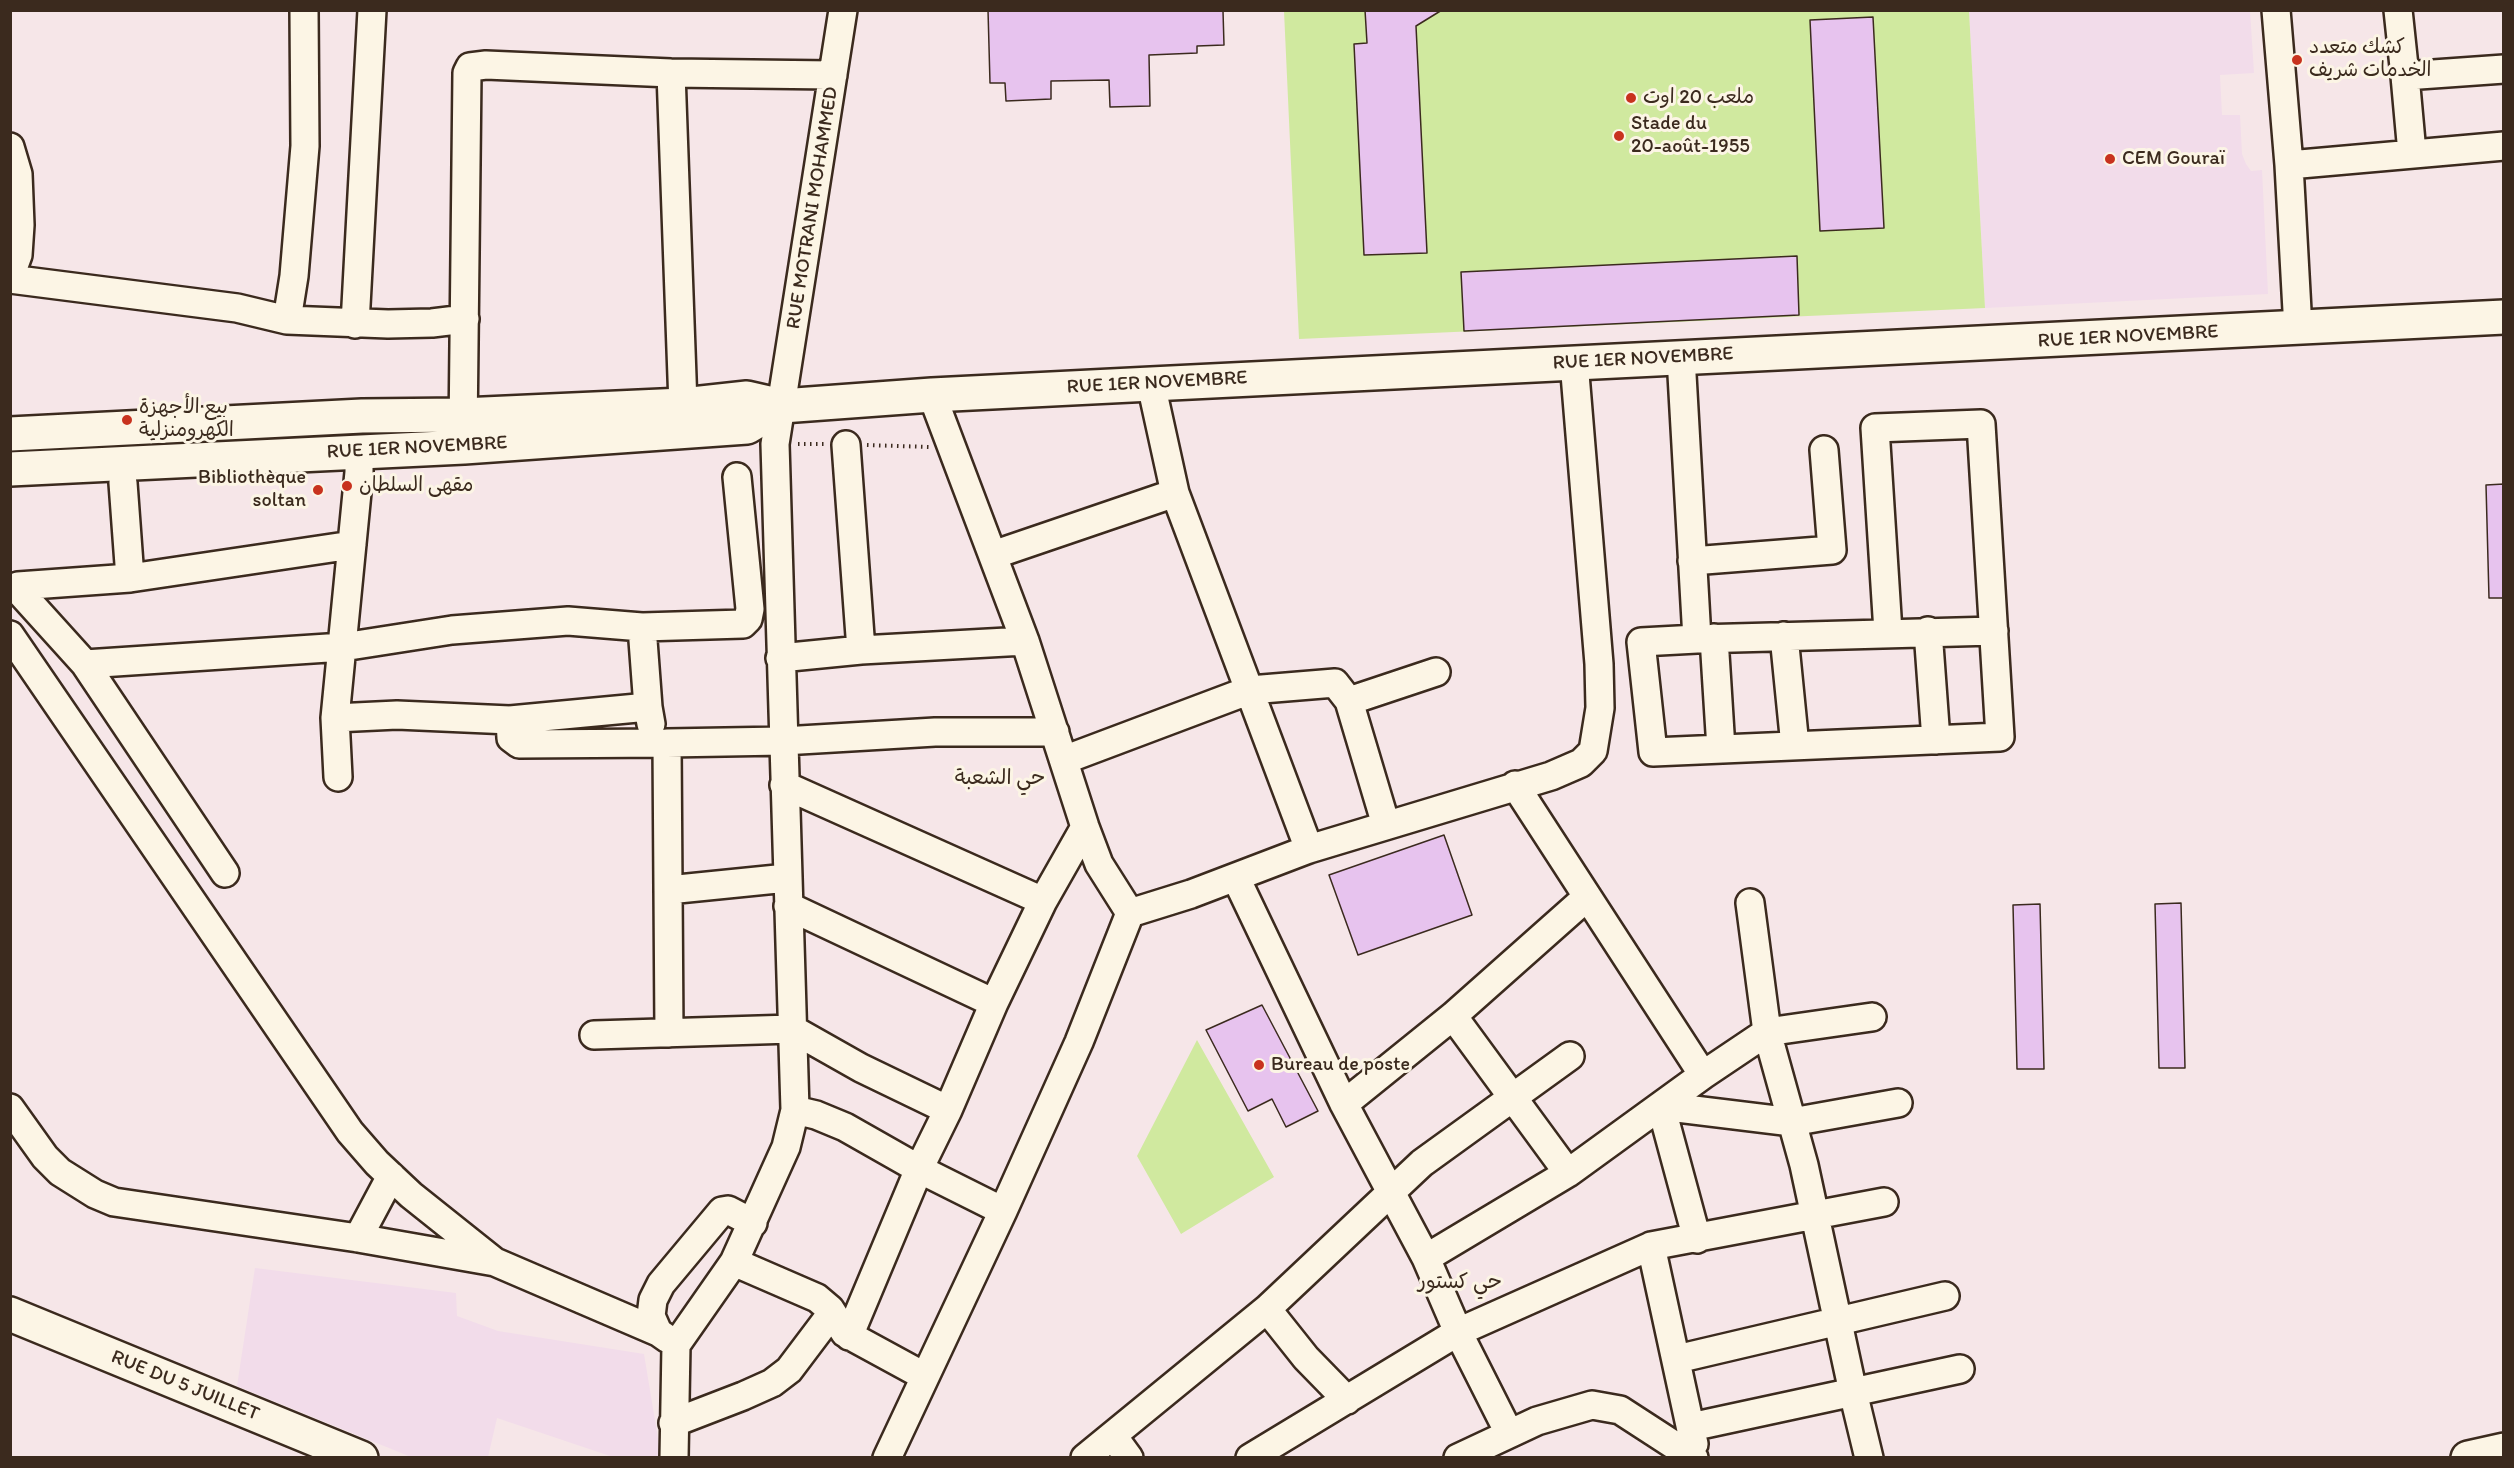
<!DOCTYPE html>
<meta charset="utf-8">
<style>
body{margin:0}
#map{position:relative;width:2514px;height:1468px;overflow:hidden;background:#f6e6e8;font-family:Itim,sans-serif}
canvas{display:block}
.frame{position:absolute;inset:0;border:12px solid #3b2a1e;pointer-events:none}
</style>
<div id="map">
<canvas width="2514" height="1468"></canvas>
<div class="frame"></div>
</div>
<script>
const c = document.querySelector('canvas').getContext('2d');
c.lineJoin = 'round';
function paint(path, color) { c.fillStyle = color; c.fill(path, 'evenodd'); }
const poly = rows => new Path2D(rows.map(r => 'M' + r).join(''));
function stroke(path, color, width, dash) { c.strokeStyle = color; c.lineWidth = width; c.lineCap = dash ? 'butt' : 'round'; c.setLineDash(dash || []); c.stroke(path); }
function drawText(font, color, halo, rows, align = 'center') {
  c.font = font + ' Itim,"Playpen Sans Arabic",sans-serif'; c.lineWidth = 6; c.setLineDash([]); c.textBaseline = 'middle'; c.strokeStyle = halo; c.fillStyle = color; for (const [text, x, y, turn = 0] of rows) {
    c.save(); c.translate(x, y); c.rotate((+turn || 0) * Math.PI / 180); c.textAlign = isNaN(turn) ? turn : align; if (halo) c.strokeText(text, 0, 0); c.fillText(text, 0, 0); c.restore();
  }
}
paint(poly([
 [1969,11,2250,11,2254,73,2220,75,2222,115,2240,115,2242,154,2246,164,2251,171,2262,170,2268,294,1985,308],
 [255,1268,456,1293,457,1316,498,1331,644,1354,661,1457,613,1457,497,1418,488,1457,411,1457,237,1386]
]), '#f2dcea');
paint(poly([
 [1284,11,1969,11,1985,308,1299,339],
 [1197,1040,1274,1177,1181,1234,1137,1156]
]), '#d0e99f');
const building = poly([
 [988,10,1223,11,1224,45,1197,46,1197,53,1149,55,1150,106,1110,107,1109,80,1051,81,1051,99,1006,101,1005,83,990,83,988,10],
 [1365,10,1442,10,1416,26,1427,253,1364,255,1354,44,1367,43,1365,10],
 [1873,17,1884,228,1820,231,1810,20,1873,17],
 [1797,256,1799,315,1464,331,1461,272,1797,256],
 [2504,484,2504,598,2489,598,2486,485,2504,484],
 [1444,835,1472,915,1358,955,1329,875,1444,835],
 [2181,903,2185,1068,2159,1068,2155,904,2181,903],
 [2040,904,2044,1069,2017,1069,2013,905,2040,904],
 [1262,1005,1318,1111,1286,1127,1272,1099,1248,1111,1206,1030,1262,1005]
]);
paint(building, '#e7c3ee');
stroke(building, '#3b2a1e', 1.5);
const minor = poly([
 [2276,10,2289,165,2298,329],
 [2398,10,2405,76,2504,69],
 [671,73,683,405],
 [2405,76,2412,153],
 [10,147,18,174,20,225,18,255,10,277],
 [2289,165,2504,146],
 [10,279,237,308,287,320,294,276,305,146,304,10],
 [287,320,388,324,432,323,465,319],
 [355,324,372,10],
 [1681,357,1697,639,1641,642,1653,752,2000,737,1981,424,1875,428,1888,632],
 [1151,384,1175,493,1309,849],
 [463,434,467,73,470,67,486,65,671,73,833,75],
 [846,445,861,650],
 [123,483,130,578],
 [993,555,1175,493],
 [1692,561,1832,550,1824,450],
 [642,627,743,624,748,619,750,609,737,477],
 [1928,631,1936,740],
 [10,635,350,1132,377,1163,411,1195,495,1262],
 [1784,636,1795,746],
 [1714,638,1721,749],
 [1697,639,1994,631],
 [780,658,861,650,1025,641],
 [85,664,343,647,452,630,568,621,642,627,648,707],
 [1349,701,1436,672],
 [335,718,397,715,510,720,648,707,651,724],
 [510,720,511,738,519,744,667,743,669,1033],
 [667,743,783,741,935,732,1055,732],
 [1064,760,1250,690,1335,683,1349,701,1386,825],
 [338,777,335,718,359,472,359,451],
 [784,785,1043,901],
 [225,873,85,664,19,591,18,586,130,578,352,545],
 [1236,878,1344,1104,1426,1258,1458,1332,1509,1433],
 [668,890,787,878],
 [1750,903,1767,1032,1872,1017],
 [788,906,994,1003],
 [1130,913,1191,894,1309,849,1551,776,1581,763,1593,751,1600,708,1599,664,1574,362],
 [1453,1016,1568,1173],
 [594,1035,792,1029,861,1068,948,1110],
 [1703,1075,1767,1032,1804,1165,1853,1392,1869,1458],
 [1344,1104,1453,1016,1587,897],
 [10,1108,45,1157,60,1172,95,1194,114,1202,358,1238,495,1262,658,1332],
 [795,1110,816,1115,845,1127,919,1169,1003,1211],
 [358,1238,391,1176],
 [1697,1239,1661,1106,1792,1122,1898,1103],
 [1651,1246,1694,1444],
 [1426,1258,1568,1173,1703,1075,1515,785],
 [734,1262,817,1298,830,1309,845,1333,924,1376],
 [1267,1309,1306,1358,1347,1400],
 [849,1336,919,1169,948,1110,994,1003,1043,901,1085,827],
 [668,1339,658,1332,651,1316,653,1300,661,1284,722,1211,728,1210,753,1223],
 [1677,1359,1945,1296],
 [673,1423,743,1396,772,1383,789,1370,832,1313],
 [1691,1427,1960,1369],
 [1113,1436,1129,1458],
 [674,1458,676,1345,734,1262,786,1147,795,1110,775,444,843,10],
 [887,1458,1003,1211,1079,1042,1130,913,1099,864,1085,827,1025,641,932,395],
 [1085,1458,1267,1309,1422,1163,1570,1056],
 [1250,1458,1458,1332,1651,1246,1884,1202],
 [1458,1458,1537,1421,1592,1405,1620,1410,1694,1458]
]);
const major = poly([
 [10,434,362,416,462,415,683,405,747,398,782,406,932,395,1151,384,2504,317],
 [10,469,464,447,747,427,782,406],
 [10,1314,361,1458],
 [2468,1458,2504,1450]
]);
stroke(minor, '#3b2a1e', 32);
stroke(major, '#3b2a1e', 38);
stroke(poly([
 [798,444,824,444],
 [867,445,929,447]
]), '#3b2a1e', 4, [1.5, 4.5]);
stroke(minor, '#fcf5e5', 27);
stroke(major, '#fcf5e5', 33);
for (const [x, y, r, color] of [
 [2297,60,6,"#c8321e"],
 [1631,98,6,"#c8321e"],
 [1619,136,6,"#c8321e"],
 [2110,159,6,"#c8321e"],
 [127,420,6,"#c8321e"],
 [347,486,6,"#c8321e"],
 [318,490,6,"#c8321e"],
 [1259,1065,6,"#c8321e"]
]) { const dot = new Path2D(); dot.arc(x, y, r, 0, 2 * Math.PI); c.fillStyle = color; c.fill(dot); stroke(dot, '#fcf5e5', 2); }
drawText('20px', '#3b2a1e', '#fcf5e5', [
 ["كشك متعدد",2309,48],
 ["الخدمات شريف",2309,71],
 ["ملعب 20 اوت",1643,98],
 ["Stade du",1631,124],
 ["20-août-1955",1631,147],
 ["CEM Gouraï",2122,159],
 ["بيع الأجهزة",139,408],
 ["الكهرومنزلية",139,431],
 ["Bibliothèque",306,478,"right"],
 ["soltan",306,501,"right"],
 ["مقهى السلطان",359,486],
 ["Bureau de poste",1271,1065]
], 'left');
drawText('20px', '#3b2a1e', '#fcf5e5', [
 ["RUE MOTRANI MOHAMMED",813,208,-81],
 ["RUE 1ER NOVEMBRE",2128,337,-3],
 ["RUE 1ER NOVEMBRE",1643,359,-3],
 ["RUE 1ER NOVEMBRE",1157,383,-3],
 ["RUE 1ER NOVEMBRE",417,448,-3],
 ["RUE DU 5 JUILLET",185,1386,22]
]);
drawText('21px', '#3b2a1e', '#fcf5e5', [
 ["حي الشعبة",1000,779],
 ["حي كستور",1460,1283]
]);
</script>
